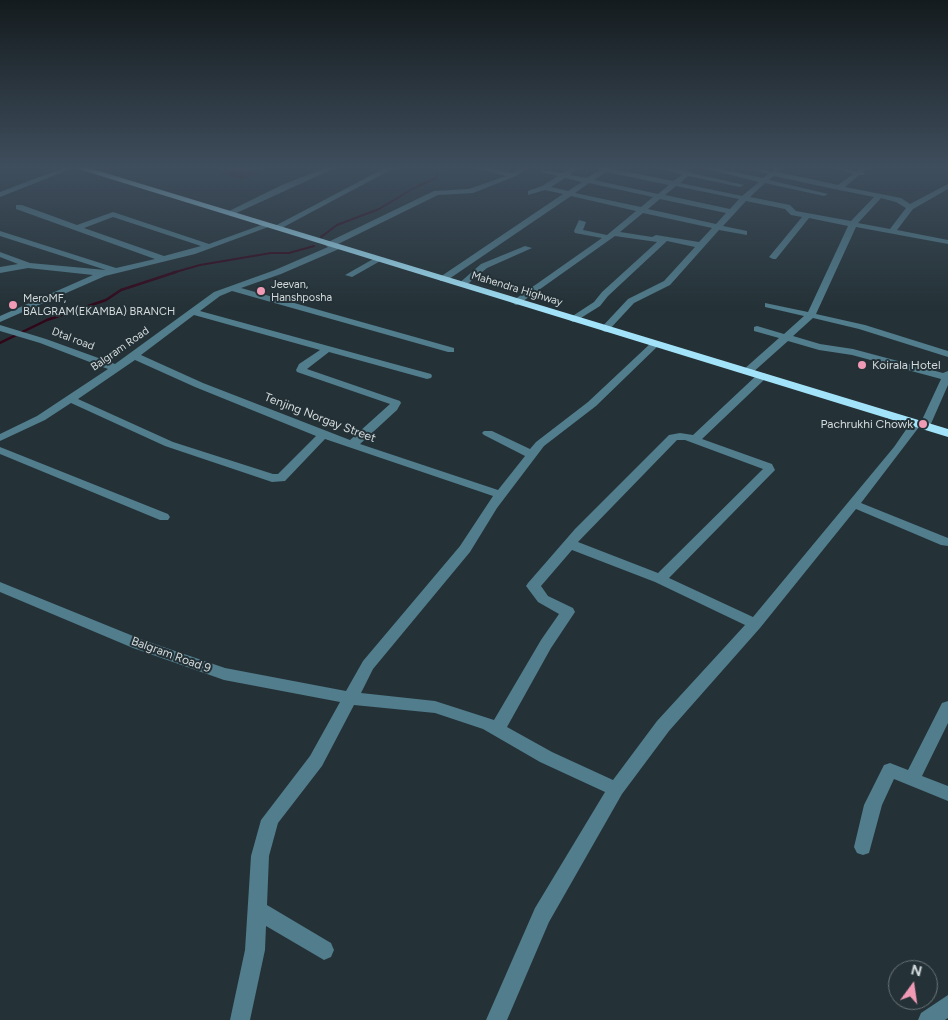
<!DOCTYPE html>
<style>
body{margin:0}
#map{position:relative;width:948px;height:1020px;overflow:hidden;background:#243136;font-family:Figtree,sans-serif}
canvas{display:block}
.north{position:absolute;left:888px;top:960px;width:50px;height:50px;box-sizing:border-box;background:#243136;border:1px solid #6a7579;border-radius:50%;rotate:14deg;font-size:14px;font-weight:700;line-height:20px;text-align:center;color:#d2dadd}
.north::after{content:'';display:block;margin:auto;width:18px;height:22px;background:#f09ab5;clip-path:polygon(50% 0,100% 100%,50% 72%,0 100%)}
</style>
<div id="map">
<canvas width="948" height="1020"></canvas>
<div class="north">N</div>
</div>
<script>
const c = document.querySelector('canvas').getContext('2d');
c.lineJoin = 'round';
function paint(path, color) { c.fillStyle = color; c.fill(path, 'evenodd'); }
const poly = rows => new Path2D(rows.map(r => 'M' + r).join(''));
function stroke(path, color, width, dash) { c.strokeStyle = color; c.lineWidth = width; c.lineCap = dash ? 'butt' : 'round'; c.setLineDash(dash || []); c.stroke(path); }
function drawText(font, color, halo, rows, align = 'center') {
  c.font = font + ' Figtree,sans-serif'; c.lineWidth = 4; c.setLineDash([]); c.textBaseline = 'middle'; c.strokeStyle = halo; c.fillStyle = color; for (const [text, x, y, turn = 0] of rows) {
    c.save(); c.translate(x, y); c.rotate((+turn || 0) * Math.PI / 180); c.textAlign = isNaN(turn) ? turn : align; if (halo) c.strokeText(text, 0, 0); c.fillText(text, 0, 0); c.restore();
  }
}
paint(poly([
 [232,168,245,168,260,172,243,179,220,173]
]), '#320619');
stroke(poly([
 [321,237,337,225,379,209,414,188,436,178,440,168],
 [172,273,200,265,271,253,289,253,314,246]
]), '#320619', 2);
stroke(poly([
 [0,343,47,320,106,300,121,290,176,272]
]), '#320619', 2.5);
paint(poly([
 [63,168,73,168,0,197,0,192,63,168],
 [325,168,335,168,232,215,225,213,282,185,325,168],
 [385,168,394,168,278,230,271,228,385,168],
 [474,168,489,168,513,173,519,168,527,168,516,176,473,193,438,195,336,245,340,247,339,249,281,274,241,288,454,348,454,352,448,352,232,291,220,296,200,311,431,374,432,376,431,378,427,379,329,352,307,369,400,401,401,403,397,410,360,444,498,490,525,456,484,435,482,433,484,431,492,431,530,449,536,442,588,402,652,342,655,341,660,344,596,406,544,446,497,508,470,552,373,669,361,693,435,701,494,720,541,640,559,614,538,602,526,586,528,583,575,529,669,435,680,433,693,435,758,374,762,373,766,374,767,376,766,378,702,439,772,464,775,470,669,578,753,617,894,447,912,421,921,422,941,379,852,355,819,350,788,341,751,374,743,374,743,370,779,338,754,331,754,327,757,326,784,334,804,316,765,307,765,303,808,312,848,226,809,218,776,259,773,259,769,257,802,217,791,215,785,209,746,201,723,226,747,231,747,235,719,230,670,285,634,303,608,331,605,332,600,329,628,299,664,281,695,247,667,241,608,296,600,306,576,321,573,322,568,319,594,302,602,292,657,242,615,236,519,304,516,305,511,302,602,238,575,233,574,231,579,220,586,222,583,230,607,235,636,211,571,196,446,281,440,281,440,277,563,194,545,190,528,195,528,191,542,186,558,176,541,172,541,170,563,173,570,168,578,168,570,175,587,178,599,170,596,168,610,168,673,181,682,175,658,168,689,170,692,173,744,185,740,187,688,176,680,183,742,196,759,182,702,168,716,168,763,178,768,174,746,168,772,171,775,168,782,168,778,172,838,185,853,174,835,168,857,171,859,168,867,168,863,172,865,174,864,175,859,175,845,187,901,198,910,204,948,184,948,189,913,209,897,230,948,240,948,244,856,227,816,314,865,325,948,351,948,357,859,329,813,318,793,336,820,344,853,349,943,373,948,371,948,385,930,426,924,429,919,427,861,503,948,538,948,546,941,545,856,509,760,628,669,731,622,794,549,922,507,1020,486,1020,535,908,605,792,540,762,483,729,435,713,354,705,322,766,278,823,269,856,267,905,331,943,334,950,331,957,324,960,266,926,265,950,250,1020,230,1020,245,950,251,856,261,820,310,756,340,702,224,680,133,648,0,592,0,582,143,640,225,668,346,691,363,661,460,546,493,496,325,439,285,481,272,482,165,446,71,403,45,420,0,441,0,434,37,416,108,369,40,343,0,331,0,325,46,339,115,364,214,292,275,270,328,247,325,245,326,243,434,191,469,189,506,176,474,168],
 [606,172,669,185,658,194,594,180,606,172],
 [774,176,839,190,874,197,851,221,796,211,790,205,750,197,765,183,824,196,828,194,769,180,774,176],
 [565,178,582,182,568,191,551,187,565,178],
 [589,183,653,197,641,207,575,193,589,183],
 [676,186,739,199,730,209,665,195,676,186],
 [881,198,896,202,906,208,890,229,858,223,881,198],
 [660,199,726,213,716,224,648,209,660,199],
 [643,213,712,228,699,242,656,235,652,237,620,232,643,213],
 [194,315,320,350,299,364,296,370,297,372,390,404,350,440,203,383,141,355,194,315],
 [135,360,195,387,316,436,278,474,273,474,173,442,78,399,135,360],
 [677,440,685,440,763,469,658,573,578,542,677,440],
 [572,550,655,582,745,625,657,721,613,780,552,752,507,727,551,648,575,612,573,608,548,596,541,586,572,550],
 [16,205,22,205,77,225,113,212,209,244,264,224,271,226,195,254,105,276,0,322,0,316,93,275,28,268,0,273,0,267,18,264,0,257,0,252,30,263,106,270,0,236,0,231,116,268,155,259,16,209,16,205],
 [113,217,201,246,164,256,84,228,113,217],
 [525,246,532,248,487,268,464,287,457,285,481,264,525,246],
 [375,258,382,260,352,277,345,275,375,258],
 [0,447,168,514,170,517,168,520,160,520,0,454,0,447],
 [948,701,948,723,922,776,948,786,948,801,894,779,882,805,869,853,863,855,857,853,854,847,864,805,884,765,890,763,908,770,942,703,948,701],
 [948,995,948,1018,945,1020,918,1020,921,1013,948,995]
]), '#517d8c');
paint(poly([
 [75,168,89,168,948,429,948,437,75,168]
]), '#a2e3f9');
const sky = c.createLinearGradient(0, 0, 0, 311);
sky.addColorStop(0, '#141b1e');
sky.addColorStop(0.54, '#3f4e5d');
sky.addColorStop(1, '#3f4e5d00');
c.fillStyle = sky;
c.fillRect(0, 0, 948, 311);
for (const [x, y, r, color] of [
 [261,291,5,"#f09ab5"],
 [13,305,5,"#f09ab5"],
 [862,365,5,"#f09ab5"],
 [923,424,5,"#f09ab5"]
]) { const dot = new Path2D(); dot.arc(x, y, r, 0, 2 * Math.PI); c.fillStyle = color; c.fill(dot); stroke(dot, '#243136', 2); }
drawText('11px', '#d2dadd', '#243136', [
 ["Jeevan,",271,285],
 ["Hanshposha",271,298],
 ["MeroMF,",23,299],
 ["BALGRAM(EKAMBA) BRANCH",23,312]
], 'left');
drawText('11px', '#d2dadd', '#243136', [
 ["Mahendra Highway",517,289,17],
 ["Dtal road",73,339,21],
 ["Balgram Road",120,349,-35]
]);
drawText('12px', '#d2dadd', '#243136', [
 ["Koirala Hotel",872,365],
 ["Pachrukhi Chowk",913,424,"right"]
], 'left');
drawText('12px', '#d2dadd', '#243136', [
 ["Tenjing Norgay Street",320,418,21],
 ["Balgram Road 9",171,655,20]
]);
</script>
